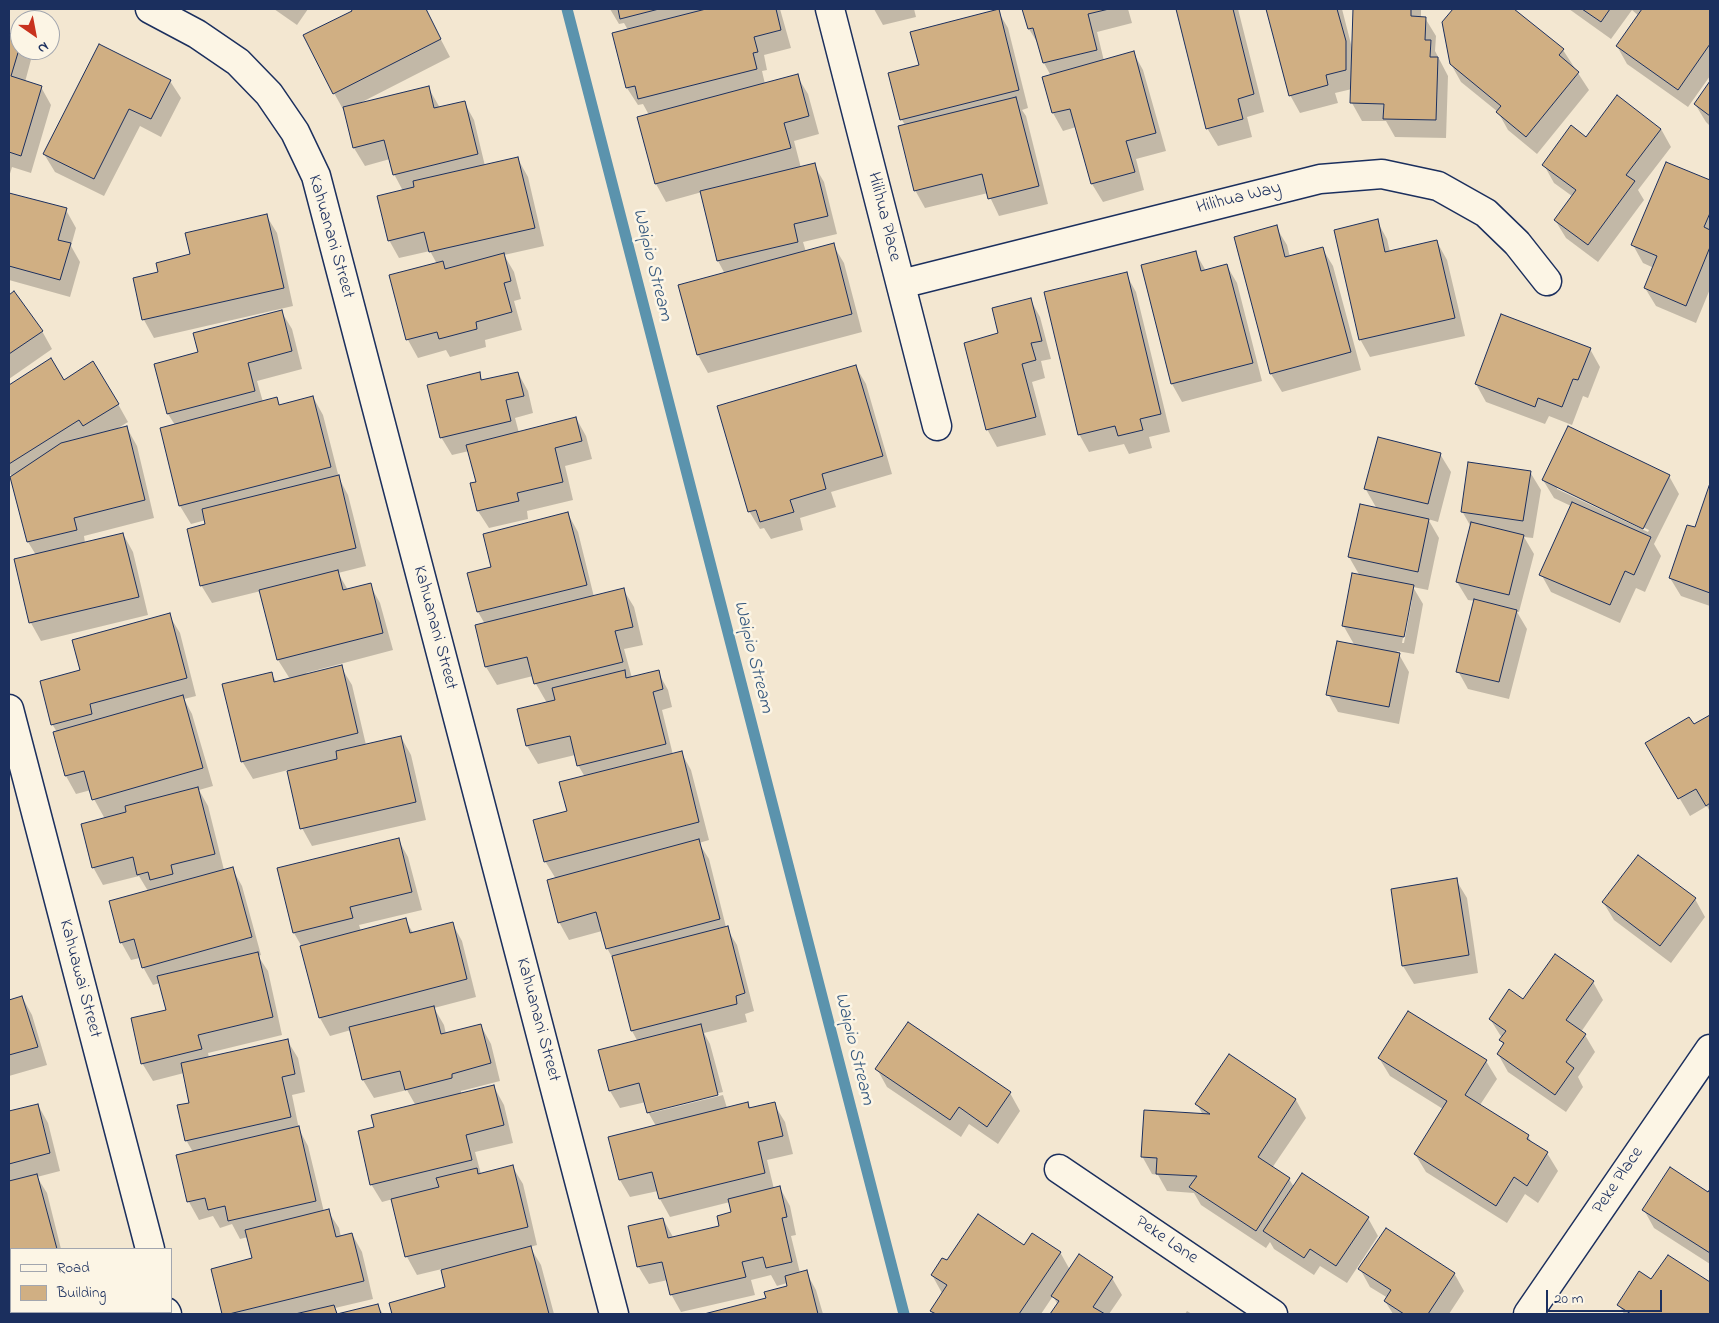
<!DOCTYPE html>
<style>
body{margin:0}
#map{position:relative;width:1719px;height:1323px;overflow:hidden;background:#f3e7d1;font-family:"Indie Flower",sans-serif}
canvas{display:block}
.frame{position:absolute;inset:0;border:10px solid #1b2f5e;pointer-events:none}
.legend{position:absolute;left:10px;top:1248px;width:162px;height:65px;box-sizing:border-box;background:#fcf5e5;border:1px solid #a2a6af;margin:0;padding:6px 9px;list-style:none;font-size:15px;color:#1b2f5e}
.legend li{display:flex;align-items:center;gap:10px;height:25px}
.legend b{width:25px;border:1px solid #a2a6af}
.north{position:absolute;left:10px;top:10px;width:50px;height:50px;box-sizing:border-box;background:#fcf5e5;border:1px solid #a2a6af;border-radius:50%;rotate:147deg;font-size:14px;font-weight:700;line-height:20px;text-align:center;color:#1b2f5e}
.north::after{content:'';display:block;margin:auto;width:18px;height:22px;background:#c8321e;clip-path:polygon(50% 0,100% 100%,50% 72%,0 100%)}
.scale{position:absolute;left:1546px;top:1290px;width:116px;height:22px;box-sizing:border-box;border:2px solid #1b2f5e;border-top:0;padding-left:6px;font-size:15px;line-height:18px;white-space:nowrap;color:#1b2f5e;-webkit-text-stroke:4px #fcf5e5;paint-order:stroke}
</style>
<div id="map">
<canvas width="1719" height="1323"></canvas>
<div class="frame"></div>
<ul class="legend">
<li><b style="height:6px;background:#fcf5e5"></b>Road</li>
<li><b style="height:14px;background:#d0af83"></b>Building</li>
</ul>
<div class="north">N</div>
<div class="scale">20 m</div>
</div>
<script>
const c = document.querySelector('canvas').getContext('2d');
c.lineJoin = 'round';
function paint(path, color) { c.fillStyle = color; c.fill(path, 'evenodd'); }
const poly = rows => new Path2D(rows.map(r => 'M' + r).join(''));
function stroke(path, color, width, dash) { c.strokeStyle = color; c.lineWidth = width; c.lineCap = dash ? 'butt' : 'round'; c.setLineDash(dash || []); c.stroke(path); }
function drawText(font, color, halo, rows, align = 'center') {
  c.font = font + ' "Indie Flower",sans-serif'; c.lineWidth = 5; c.setLineDash([]); c.textBaseline = 'middle'; c.strokeStyle = halo; c.fillStyle = color; for (const [text, x, y, turn = 0] of rows) {
    c.save(); c.translate(x, y); c.rotate((+turn || 0) * Math.PI / 180); c.textAlign = isNaN(turn) ? turn : align; if (halo) c.strokeText(text, 0, 0); c.fillText(text, 0, 0); c.restore();
  }
}
paint(poly([
 [274,9,308,9,297,25],
 [353,9,425,9,450,57,360,103,428,87,440,108,464,102,474,120,485,166,518,159,528,177,544,246,504,255,514,272,521,299,514,301,522,330,485,340,486,347,450,357,446,350,418,358,408,340,391,276,437,264,430,251,399,258,389,240,403,191,394,174,390,159,365,166,354,148,344,111,334,93,354,11],
 [610,9,780,9,791,48,764,55,767,70,762,71,765,84,797,76,808,94,819,134,794,141,801,168,814,165,824,182,837,234,803,242,806,252,833,245,844,263,862,332,708,373,698,355,680,286,725,274,718,261,702,192,666,202,656,184,639,118,649,115,643,104,638,105,627,88,628,30,624,23,619,24],
 [874,9,914,9,916,17,883,25],
 [1024,9,1128,9,1132,23,1097,32,1104,61,1133,52,1143,70,1166,151,1136,159,1144,190,1103,202,1092,184,1076,127,1063,131,1053,113,1051,76,1044,63,1040,47,1029,29],
 [1177,9,1238,9,1264,112,1247,117,1252,137,1218,146,1207,128],
 [1267,9,1342,9,1352,48,1354,9,1421,9,1421,18,1425,18,1436,36,1435,51,1448,76,1446,138,1395,137,1386,121,1362,121,1352,103,1352,89,1335,93,1338,103,1300,113,1290,95],
 [1455,9,1512,9,1563,50,1589,90,1537,154,1508,130,1498,112,1461,82,1451,64,1444,22],
 [1569,9,1710,9,1710,76,1688,107,1627,64,1617,46,1639,16,1632,10,1611,39],
 [998,11,1008,28,1028,108,1022,110,1026,116,1048,204,999,216,988,193,925,208,915,190,905,125,902,120,890,74,921,66],
 [9,35,20,38,20,50,28,50,32,56,25,82,41,87,51,105,31,173,12,167,9,177],
 [170,81,181,98,161,137,140,126,104,196,55,172,44,154],
 [1710,83,1710,126,1706,122,1695,104],
 [1661,129,1671,147,1638,190,1644,200,1598,262,1566,238,1555,220,1572,196,1554,183,1544,165,1587,138],
 [1667,164,1710,182,1710,289,1696,323,1656,306,1645,288,1654,268,1643,263,1633,245],
 [9,194,66,210,76,228,71,246,80,262,70,297,9,280],
 [266,215,277,233,293,306,154,338,144,320,134,279,159,273],
 [1377,221,1387,239,1390,252,1437,242,1447,260,1465,336,1370,357,1360,339],
 [1276,227,1287,245,1290,257,1322,248,1333,266,1361,370,1282,392,1271,374,1235,238],
 [1195,252,1206,271,1227,266,1237,283,1262,381,1182,402,1172,384,1142,266],
 [1126,274,1136,292,1170,432,1149,437,1152,448,1129,454,1124,444,1089,452,1079,434],
 [14,293,42,331,52,349,9,379,9,296],
 [1030,299,1040,317,1051,359,1041,361,1045,378,1032,382,1046,435,997,447,987,429,1000,334],
 [281,311,292,329,302,369,257,381,263,402,276,399,280,406,313,397,323,415,339,478,348,495,366,566,338,573,348,590,370,585,380,603,393,650,306,673,307,675,341,667,352,685,366,745,401,737,411,755,426,820,312,846,302,828,288,770,253,779,242,761,271,673,277,683,290,679,278,660,261,591,212,603,201,585,207,525,206,520,191,524,180,506,161,429,175,425,168,414,199,353],
 [1590,349,1600,367,1588,398,1583,396,1572,425,1549,416,1545,424,1486,402,1476,384],
 [50,360,64,381,118,404,128,422,115,430,127,428,137,446,154,518,84,536,85,543,123,534,133,552,148,615,41,641,31,623,16,560,36,555,28,542,12,477,9,472,9,386],
 [856,367,866,384,892,474,831,492,836,507,800,518,803,530,771,539,764,528,760,529,749,511],
 [518,373,528,391,533,413,515,418,519,433,576,418,586,436,592,459,565,466,573,500,527,511,528,519,489,528,478,511,477,483,469,451,452,455,441,437,479,374,483,381],
 [1440,454,1451,472,1438,522,1428,519,1439,538,1428,590,1413,587,1423,604,1414,654,1397,651,1409,672,1399,724,1338,712,1328,694,1355,646,1343,625,1360,576,1349,557,1361,505,1377,509,1365,488],
 [1410,600,1412,600,1404,643,1402,643],
 [1530,472,1541,490,1533,538,1524,537,1534,554,1519,612,1517,612,1527,629,1509,699,1468,689,1458,671,1475,601,1468,600,1457,582,1471,527,1462,511],
 [1669,476,1679,494,1654,544,1661,556,1645,592,1636,588,1620,623,1551,592,1541,574,1571,506,1554,498,1543,480],
 [1557,486,1649,530,1648,532,1557,489],
 [1710,487,1710,606,1681,596,1670,578,1696,529],
 [568,514,578,532,594,597,623,589,634,607,643,645,624,649,632,678,658,672,668,690,672,707,662,710,673,755,681,752,691,770,709,840,699,843,709,859,726,927,737,945,754,1011,745,1014,747,1022,704,1033,710,1044,723,1092,651,1110,651,1113,723,1095,727,1108,747,1103,751,1109,774,1104,785,1122,793,1154,767,1160,774,1189,780,1188,790,1206,796,1235,791,1236,800,1273,806,1272,816,1290,823,1314,709,1314,767,1298,788,1287,787,1283,777,1286,771,1275,751,1280,755,1295,681,1312,671,1294,668,1280,649,1284,638,1266,663,1219,673,1237,721,1227,732,1213,730,1202,670,1217,660,1199,658,1191,630,1197,620,1180,656,1126,648,1112,646,1102,620,1108,610,1091,638,1042,632,1031,614,961,607,948,602,931,569,940,559,922,556,879,545,861,585,777,578,765,575,755,538,764,527,746,519,710,547,703,536,684,533,676,497,685,486,667,477,626,485,624,478,612,469,574,493,568],
 [169,615,180,633,196,696,184,699,192,714,213,786,199,790,208,806,224,870,232,868,242,886,261,955,258,956,268,971,282,1035,208,1053,209,1058,287,1040,298,1058,305,1092,292,1095,299,1129,308,1146,324,1212,328,1211,339,1228,341,1237,352,1234,362,1252,373,1299,335,1308,338,1314,223,1314,212,1270,253,1259,248,1237,240,1239,232,1224,220,1228,213,1216,199,1220,189,1202,178,1156,193,1152,186,1140,190,1104,184,1073,153,1081,142,1063,167,1011,160,983,153,985,143,967,140,958,131,960,121,942,148,891,139,876,103,885,93,867,105,819,94,799,91,790,76,794,66,776,54,733,57,732,52,724,81,671],
 [1710,717,1710,812,1707,806,1690,816,1647,743,1694,726],
 [398,839,408,857,422,910,359,925,361,931,405,919,413,933,452,923,462,941,476,997,434,1008,444,1025,446,1034,481,1026,491,1044,500,1081,461,1091,461,1095,494,1087,504,1105,513,1143,475,1152,481,1174,512,1166,523,1184,537,1245,530,1247,541,1265,554,1314,393,1314,390,1304,447,1288,442,1269,417,1275,407,1257,393,1199,382,1202,371,1184,375,1128,416,1106,407,1090,374,1098,363,1080,351,1030,330,1036,320,1018,302,947,294,933],
 [1456,880,1467,898,1478,973,1414,984,1403,966],
 [1695,899,1705,917,1671,963,1614,920,1603,902],
 [1593,982,1603,1000,1581,1032,1585,1035,1595,1052,1578,1077,1583,1087,1566,1112,1508,1072,1498,1054,1504,1046,1501,1040,1502,1038,1490,1019,1524,1001],
 [22,997,32,1015,47,1065,9,1076,9,1001],
 [1229,1056,1296,1100,1306,1118,1272,1168,1289,1179,1294,1187,1368,1218,1378,1236,1347,1283,1320,1266,1314,1275,1274,1249,1270,1242,1266,1248,1201,1205,1194,1193,1167,1191,1158,1175,1152,1174,1142,1156,1203,1115,1197,1104],
 [1379,1058,1486,1061,1497,1079,1480,1105,1528,1136,1533,1145,1547,1153,1558,1171,1538,1203,1525,1194,1507,1223,1426,1172,1415,1154,1443,1109,1390,1076],
 [877,1069,1010,1093,1020,1111,998,1144,969,1124,961,1137,887,1087],
 [38,1105,48,1123,60,1171,37,1177,47,1193,61,1249,11,1249,11,1284,9,1284,9,1113],
 [1710,1192,1710,1264,1654,1228,1644,1210,1709,1194],
 [1024,1246,1060,1252,1070,1270,1112,1278,1122,1295,1109,1314,1051,1314,1058,1305,1053,1296,1041,1314,934,1314,932,1311,942,1293,932,1275,947,1262],
 [1668,1256,1710,1284,1710,1314,1624,1314,1619,1305,1652,1281],
 [1360,1269,1454,1273,1464,1291,1449,1314,1393,1314,1385,1301,1388,1298,1370,1287],
 [378,1306,383,1314,342,1314],
 [1187,1311,1192,1314,1185,1314],
 [27,1312,65,1312,67,1314,18,1314]
]), '#0003');
stroke(poly([
 [567,9,904,1314]
]), '#5b93ad', 11);
const building = poly([
 [351,9,426,9,441,39,333,94,303,35,352,11,351,9],
 [618,9,659,9,620,19,618,9],
 [706,9,776,9,781,30,754,37,758,52,753,53,757,69,638,99,635,86,626,88,612,33,706,9],
 [999,9,1019,90,900,120,888,73,919,65,910,32,999,9],
 [1022,9,1109,9,1088,14,1097,50,1043,63,1033,28,1028,29,1022,9],
 [1176,9,1233,9,1254,94,1238,99,1243,119,1206,129,1176,9],
 [1266,9,1337,9,1346,41,1346,70,1326,75,1328,85,1289,96,1266,9],
 [1353,9,1411,9,1411,16,1426,17,1425,40,1431,40,1430,57,1438,57,1436,120,1383,119,1384,104,1350,103,1353,9],
 [1453,9,1514,9,1564,49,1559,55,1579,72,1526,137,1496,112,1501,106,1450,64,1442,22,1453,9],
 [1582,9,1610,9,1601,22,1582,9],
 [1642,9,1710,9,1710,44,1678,90,1616,46,1642,9],
 [9,33,20,37,20,46,11,76,42,86,21,156,9,152,9,33],
 [99,44,171,80,151,119,129,109,94,179,43,154,99,44],
 [1134,51,1156,133,1126,141,1135,172,1091,184,1070,109,1052,113,1042,77,1134,51],
 [798,74,809,116,784,123,791,148,655,184,637,117,798,74],
 [1710,81,1710,116,1694,104,1710,81],
 [429,86,434,108,465,101,478,154,393,175,384,140,353,148,343,107,429,86],
 [1617,95,1661,129,1626,175,1635,181,1588,245,1554,220,1576,190,1542,165,1571,125,1586,137,1617,95],
 [1016,97,1039,186,988,199,982,174,914,191,898,126,1016,97],
 [518,157,535,228,429,252,424,232,388,241,377,196,414,187,413,181,518,157],
 [1666,162,1710,180,1710,213,1704,227,1710,230,1710,247,1686,306,1644,288,1657,256,1631,245,1666,162],
 [815,163,828,216,794,224,798,242,717,261,700,191,815,163],
 [9,193,67,208,58,240,71,243,60,280,9,266,9,193],
 [267,214,284,288,142,320,133,278,158,272,156,263,190,254,185,233,267,214],
 [1378,219,1385,252,1437,240,1455,318,1359,340,1334,230,1378,219],
 [1277,225,1285,257,1323,247,1351,352,1270,374,1234,237,1277,225],
 [834,243,852,314,697,355,678,285,834,243],
 [1196,251,1201,271,1227,264,1253,363,1171,384,1141,265,1196,251],
 [504,253,511,281,504,283,512,312,476,322,477,329,439,339,437,332,406,340,389,275,443,261,445,269,504,253],
 [1127,272,1161,414,1140,419,1143,430,1118,436,1115,426,1078,435,1044,292,1127,272],
 [14,291,43,331,9,354,9,295,14,291],
 [1031,298,1042,341,1031,343,1036,360,1022,364,1036,417,986,430,964,343,998,333,992,308,1031,298],
 [282,310,292,351,248,363,255,391,167,414,154,364,198,352,193,333,282,310],
 [1501,314,1591,348,1578,380,1573,379,1562,407,1538,398,1535,407,1475,384,1501,314],
 [51,358,64,380,93,361,119,404,83,426,79,420,9,464,9,385,51,358],
 [856,365,883,456,822,474,826,489,790,500,794,512,760,522,756,510,748,512,717,406,856,365],
 [480,372,481,380,518,372,524,396,506,400,511,421,440,438,427,385,480,372],
 [313,396,331,467,179,506,160,428,277,397,279,405,313,396],
 [576,417,582,441,555,448,563,482,517,493,519,501,477,511,470,483,476,482,466,445,576,417],
 [127,426,145,500,74,518,77,530,27,542,10,477,61,443,127,426],
 [1568,426,1670,475,1643,529,1542,480,1568,426],
 [1378,437,1441,453,1428,504,1364,489,1378,437],
 [1468,462,1531,471,1523,521,1461,512,1468,462],
 [339,475,356,548,200,586,187,529,205,524,202,509,339,475],
 [1710,483,1710,593,1669,578,1687,525,1695,527,1710,483],
 [1572,502,1651,537,1634,575,1625,571,1610,605,1539,575,1572,502],
 [1360,504,1429,519,1418,572,1348,557,1360,504],
 [568,512,587,585,477,612,467,573,491,567,483,534,568,512],
 [1471,522,1524,535,1509,595,1456,582,1471,522],
 [123,533,139,597,29,623,14,559,123,533],
 [338,570,343,590,371,583,383,633,277,660,259,590,338,570],
 [1352,573,1414,585,1404,637,1342,626,1352,573],
 [624,588,633,627,615,631,623,662,534,684,527,657,485,667,475,625,624,588],
 [1474,599,1517,610,1499,682,1456,672,1474,599],
 [170,613,187,678,90,704,92,714,51,725,40,681,80,670,72,640,170,613],
 [1337,641,1400,653,1389,707,1326,695,1337,641],
 [342,665,358,733,241,762,222,684,272,672,274,682,342,665],
 [625,670,626,678,659,670,663,689,653,692,666,744,577,766,570,736,526,746,517,709,555,700,552,688,625,670],
 [183,695,203,768,92,800,84,771,65,776,53,732,183,695],
 [1710,715,1710,803,1706,806,1696,789,1678,799,1645,743,1689,717,1694,724,1710,715],
 [401,736,416,802,300,829,287,771,337,759,336,751,401,736],
 [682,751,699,822,544,862,533,820,567,811,559,782,682,751],
 [198,787,215,854,171,865,173,874,150,880,148,872,137,875,133,857,92,868,81,824,126,812,125,806,198,787],
 [399,838,412,892,350,907,353,918,293,933,277,868,399,838],
 [699,839,720,919,606,949,596,912,558,923,547,880,699,839],
 [1638,855,1696,898,1660,946,1602,902,1638,855],
 [233,867,252,937,142,968,134,939,120,943,109,901,233,867],
 [1457,878,1469,955,1402,966,1391,889,1457,878],
 [406,918,410,933,453,922,467,979,319,1018,300,946,406,918],
 [728,926,745,993,736,996,737,1004,631,1031,612,956,728,926],
 [258,952,273,1017,198,1035,202,1049,141,1064,131,1018,166,1010,157,976,258,952],
 [1555,954,1594,981,1566,1020,1586,1034,1566,1062,1574,1068,1555,1095,1497,1054,1504,1043,1499,1040,1506,1031,1489,1019,1509,989,1523,999,1555,954],
 [22,996,38,1047,9,1055,9,1000,22,996],
 [434,1006,441,1034,481,1024,491,1063,452,1074,452,1078,405,1090,400,1071,362,1080,349,1027,434,1006],
 [1408,1011,1487,1060,1465,1095,1529,1135,1527,1139,1548,1152,1527,1186,1514,1177,1496,1206,1414,1154,1447,1101,1378,1058,1408,1011],
 [908,1022,1011,1092,987,1127,959,1107,950,1120,875,1069,908,1022],
 [701,1024,718,1095,647,1113,639,1083,609,1091,598,1050,701,1024],
 [288,1039,295,1074,282,1077,291,1117,185,1141,177,1105,189,1103,181,1063,288,1039],
 [1229,1054,1296,1099,1258,1157,1290,1178,1256,1231,1189,1187,1197,1176,1156,1174,1157,1158,1141,1157,1144,1110,1210,1114,1195,1104,1229,1054],
 [494,1085,504,1125,466,1135,472,1160,370,1185,358,1131,374,1127,371,1115,494,1085],
 [748,1102,749,1108,775,1102,783,1136,758,1142,765,1173,659,1199,652,1172,619,1180,608,1137,748,1102],
 [38,1104,50,1153,9,1164,9,1111,38,1104],
 [299,1126,316,1201,228,1221,225,1206,208,1210,205,1198,187,1202,176,1155,299,1126],
 [513,1165,528,1227,405,1257,391,1199,439,1187,436,1178,477,1168,478,1174,513,1165],
 [1670,1167,1708,1192,1710,1189,1710,1253,1642,1210,1670,1167],
 [1302,1173,1369,1217,1336,1266,1310,1249,1304,1258,1263,1231,1302,1173],
 [37,1174,57,1249,11,1249,11,1263,9,1264,9,1181,37,1174],
 [780,1186,787,1217,782,1218,792,1262,766,1268,763,1257,742,1262,746,1277,670,1295,662,1262,637,1267,628,1226,663,1218,668,1238,719,1226,717,1216,731,1212,728,1199,780,1186],
 [329,1209,336,1237,352,1233,364,1281,229,1314,222,1314,211,1269,252,1258,245,1230,329,1209],
 [978,1214,1024,1245,1032,1233,1061,1252,1019,1314,936,1314,930,1311,947,1285,931,1275,942,1258,947,1260,978,1214],
 [1386,1228,1455,1273,1428,1314,1404,1314,1384,1301,1391,1290,1358,1269,1386,1228],
 [531,1246,549,1314,392,1314,389,1303,445,1287,441,1270,531,1246],
 [1079,1254,1113,1277,1093,1307,1105,1314,1050,1314,1059,1301,1051,1296,1079,1254],
 [1668,1255,1710,1282,1710,1314,1631,1314,1617,1305,1639,1271,1651,1279,1668,1255],
 [807,1270,818,1314,704,1314,766,1298,764,1292,787,1286,785,1276,807,1270],
 [378,1304,381,1314,295,1314,334,1305,337,1314,378,1304],
 [22,1312,63,1312,64,1314,13,1314,22,1312]
]);
paint(building, '#d0af83');
stroke(building, '#1b2f5e', 1);
const minor = poly([
 [150,9,197,34,238,62,269,94,295,132,316,176,614,1314],
 [830,9,937,426],
 [901,284,1320,179,1382,174,1438,186,1486,213,1517,243,1547,281],
 [9,709,150,1249],
 [1059,1169,1273,1314],
 [166,1312,167,1314],
 [1528,1314,1710,1049]
]);
stroke(minor, '#1b2f5e', 31);
stroke(minor, '#fcf5e5', 28);
drawText('18px', '#1b2f5e', '#fcf5e5', [
 ["Hilihua Way",1239,199,-14],
 ["Hilihua Place",883,217,76],
 ["Kahuanani Street",330,237,74],
 ["Kahuanani Street",434,628,75],
 ["Kahuawai Street",79,979,75],
 ["Kahuanani Street",537,1020,75],
 ["Peke Place",1619,1181,-56],
 ["Peke Lane",1166,1241,34]
]);
drawText('italic 19px', '#36597f', '#fcf5e5', [
 ["Waipio Stream",651,265,76],
 ["Waipio Stream",752,657,76],
 ["Waipio Stream",853,1049,76]
]);
</script>
